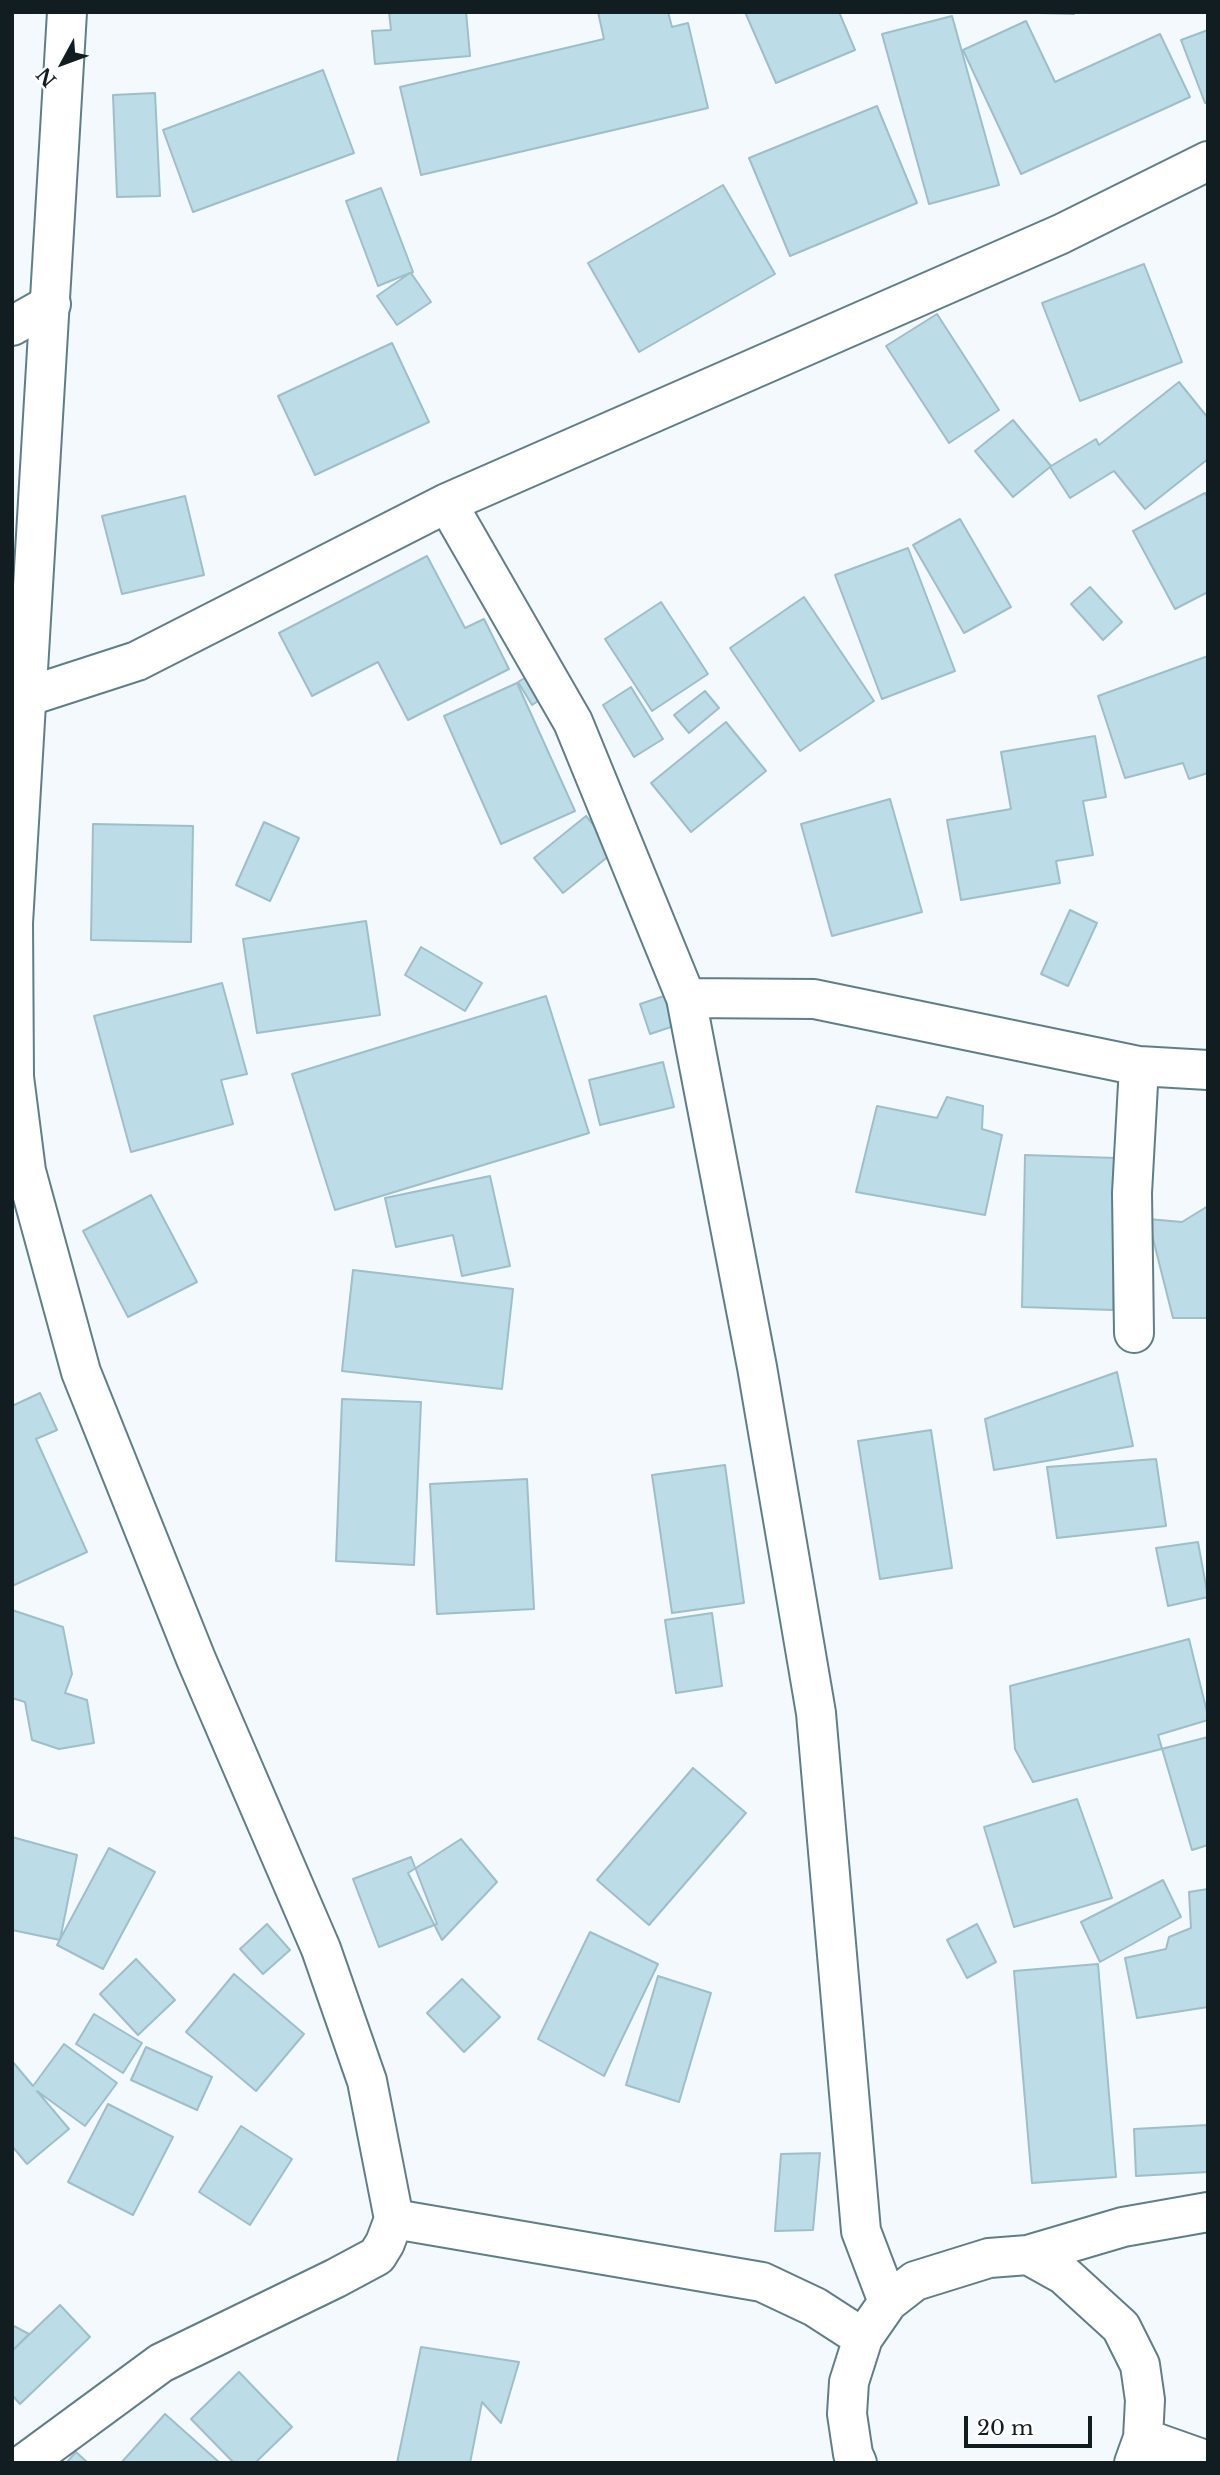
<!DOCTYPE html>
<style>
body{margin:0}
#map{position:relative;width:1220px;height:2475px;overflow:hidden;background:#f3f9fc;font-family:"Libre Baskerville",serif}
canvas{display:block}
.frame{position:absolute;inset:0;border:14px solid #111d21;pointer-events:none}
.north{position:absolute;left:28px;top:28px;width:70px;height:70px;-webkit-text-stroke:5px #fff;paint-order:stroke;rotate:229deg;font-size:19px;font-weight:700;line-height:28px;text-align:center;color:#111d21}
.north::after{content:'';display:block;margin:auto;width:24px;height:32px;background:#111d21;clip-path:polygon(50% 0,100% 100%,50% 72%,0 100%)}
.scale{position:absolute;left:964px;top:2416px;width:128px;height:32px;box-sizing:border-box;border:4px solid #111d21;border-top:0;padding-left:9px;font-size:21px;line-height:24px;white-space:nowrap;color:#111d21;-webkit-text-stroke:5px #fff;paint-order:stroke}
</style>
<div id="map">
<canvas width="1220" height="2475"></canvas>
<div class="frame"></div>
<div class="north">N</div>
<div class="scale">20 m</div>
</div>
<script>
const c = document.querySelector('canvas').getContext('2d');
c.lineJoin = 'round';
function paint(path, color) { c.fillStyle = color; c.fill(path, 'evenodd'); }
const poly = rows => new Path2D(rows.map(r => 'M' + r).join(''));
function stroke(path, color, width, dash) { c.strokeStyle = color; c.lineWidth = width; c.lineCap = dash ? 'butt' : 'round'; c.setLineDash(dash || []); c.stroke(path); }
const building = poly([
 [389,12,466,12,470,56,375,64,372,31,391,30,389,12],
 [598,12,668,12,672,27,688,23,708,108,421,175,400,87,604,39,598,12],
 [745,12,839,12,855,50,776,83,745,12],
 [1004,12,1074,12,1074,14,1004,12],
 [952,16,999,185,929,204,882,34,952,16],
 [1026,21,1055,82,1160,34,1190,97,1021,174,963,50,1026,21],
 [1208,30,1208,102,1205,103,1181,40,1208,30],
 [323,70,354,153,193,212,163,130,323,70],
 [155,93,160,196,117,197,113,95,155,93],
 [877,106,917,203,790,256,749,158,877,106],
 [723,185,775,274,639,352,588,263,723,185],
 [381,188,413,272,411,273,431,302,397,325,377,296,410,273,378,286,346,201,381,188],
 [1144,264,1182,362,1080,401,1042,303,1144,264],
 [937,314,999,410,949,443,886,346,937,314],
 [392,343,429,422,315,475,278,396,392,343],
 [1179,382,1208,418,1208,459,1145,509,1114,471,1070,498,1050,467,1013,497,975,451,1013,420,1051,466,1096,439,1099,445,1179,382],
 [1205,493,1208,498,1208,592,1175,609,1133,531,1205,493],
 [185,496,204,575,122,594,102,516,185,496],
 [960,519,1011,607,964,633,913,545,960,519],
 [908,548,955,671,882,699,835,575,908,548],
 [427,556,465,628,484,619,509,669,408,720,378,662,312,696,279,633,427,556],
 [1090,587,1122,622,1103,640,1071,604,1090,587],
 [804,597,874,701,800,751,730,648,804,597],
 [661,602,708,674,652,711,605,639,661,602],
 [1208,656,1208,773,1189,779,1183,763,1125,778,1098,696,1208,656],
 [540,669,553,691,532,705,518,682,540,669],
 [517,683,575,811,501,844,444,716,517,683],
 [631,687,663,739,634,757,603,705,631,687],
 [705,691,719,708,689,733,674,715,705,691],
 [726,722,766,771,691,832,651,783,726,722],
 [1095,736,1106,797,1083,801,1093,855,1056,861,1060,883,961,900,947,820,1011,809,1001,752,1095,736],
 [890,799,922,912,832,936,801,824,890,799],
 [586,816,615,851,563,893,534,858,586,816],
 [264,822,299,838,270,901,236,885,264,822],
 [93,824,193,826,191,942,91,940,93,824],
 [1070,910,1097,923,1068,986,1041,974,1070,910],
 [366,921,380,1015,257,1033,243,939,366,921],
 [421,947,482,983,465,1011,405,975,421,947],
 [222,983,247,1074,221,1080,233,1124,131,1152,94,1016,222,983],
 [670,994,680,1024,650,1034,640,1004,670,994],
 [546,996,589,1133,335,1210,292,1074,546,996],
 [663,1062,674,1107,600,1125,589,1080,663,1062],
 [947,1097,983,1106,982,1129,1002,1135,985,1215,856,1192,877,1106,937,1118,947,1097],
 [1025,1155,1116,1158,1113,1310,1022,1307,1025,1155],
 [490,1176,510,1266,462,1276,453,1235,396,1247,385,1198,490,1176],
 [151,1195,197,1282,128,1317,83,1231,151,1195],
 [1208,1206,1208,1318,1173,1318,1148,1219,1182,1222,1208,1206],
 [353,1270,513,1289,502,1389,342,1371,353,1270],
 [1117,1372,1133,1446,994,1470,985,1419,1117,1372],
 [40,1393,57,1430,36,1439,87,1552,12,1586,12,1406,40,1393],
 [342,1399,421,1402,414,1565,336,1561,342,1399],
 [931,1430,952,1568,880,1579,858,1441,931,1430],
 [1156,1459,1166,1526,1057,1538,1047,1467,1156,1459],
 [725,1465,744,1603,672,1613,652,1475,725,1465],
 [527,1479,534,1609,437,1614,430,1484,527,1479],
 [1198,1542,1208,1597,1168,1606,1156,1548,1198,1542],
 [12,1610,63,1627,72,1674,65,1693,87,1700,94,1743,59,1749,32,1740,25,1702,12,1698,12,1610],
 [712,1613,722,1686,676,1693,665,1620,712,1613],
 [1189,1639,1208,1716,1208,1737,1033,1782,1015,1749,1010,1686,1189,1639],
 [1208,1720,1208,1845,1192,1850,1158,1735,1208,1720],
 [693,1768,746,1813,649,1925,597,1880,693,1768],
 [1077,1799,1112,1898,1014,1927,984,1827,1077,1799],
 [12,1837,77,1855,60,1940,12,1930,12,1837],
 [461,1839,497,1882,442,1940,408,1873,461,1839],
 [109,1848,155,1872,103,1969,57,1945,109,1848],
 [411,1857,437,1924,379,1947,353,1879,411,1857],
 [1163,1880,1181,1917,1100,1962,1081,1922,1163,1880],
 [1208,1889,1208,2007,1137,2018,1125,1958,1166,1949,1169,1937,1191,1928,1189,1892,1208,1889],
 [267,1924,290,1950,263,1974,240,1949,267,1924],
 [977,1924,996,1962,967,1978,947,1940,977,1924],
 [590,1932,658,1964,604,2076,538,2039,590,1932],
 [136,1959,175,2000,138,2035,100,1994,136,1959],
 [1098,1964,1116,2177,1032,2183,1014,1971,1098,1964],
 [234,1974,304,2034,256,2091,186,2032,234,1974],
 [658,1976,711,1993,679,2102,626,2085,658,1976],
 [462,1979,500,2017,464,2052,427,2013,462,1979],
 [94,2014,142,2043,123,2073,76,2044,94,2014],
 [64,2044,117,2083,85,2126,37,2091,69,2129,27,2164,12,2146,12,2061,33,2086,64,2044],
 [146,2047,212,2077,197,2110,131,2080,146,2047],
 [108,2104,173,2137,133,2215,68,2182,108,2104],
 [1208,2125,1208,2172,1136,2176,1134,2129,1208,2125],
 [241,2126,292,2159,250,2225,199,2192,241,2126],
 [820,2153,813,2230,775,2231,781,2154,820,2153],
 [60,2305,90,2337,20,2404,12,2395,12,2351,60,2305],
 [12,2325,29,2334,12,2351,12,2325],
 [421,2347,519,2362,501,2423,482,2402,470,2463,397,2463,421,2347],
 [239,2372,292,2427,255,2463,234,2463,191,2419,239,2372],
 [165,2414,220,2463,121,2463,165,2414],
 [76,2452,88,2463,66,2463,76,2452]
]);
paint(building, '#bcdce7');
stroke(building, '#9ebec9', 2);
const minor = poly([
 [12,326,51,304],
 [447,503,573,722,686,998,757,1367,816,1713,861,2231,888,2302],
 [26,697,137,661,447,503,1061,234,1208,161],
 [686,998,814,999,1139,1066,1208,1070],
 [1134,1333,1132,1193,1139,1066],
 [394,2219,762,2282,815,2307,863,2338],
 [1028,2255,1123,2227,1208,2212],
 [1143,2438,1208,2461],
 [857,2463,853,2454,847,2414,849,2382,863,2338,888,2302,915,2281,989,2258,1028,2255,1064,2275,1121,2327,1140,2365,1145,2400,1143,2438,1134,2463]
]);
const tertiary = poly([
 [25,2463,161,2363,336,2278,377,2256,385,2243,394,2219,367,2081,321,1949,196,1659,81,1372,26,1171,14,1077,13,923,67,12]
]);
stroke(minor, '#607e88', 42);
stroke(tertiary, '#607e88', 42);
stroke(minor, '#fff', 38);
stroke(tertiary, '#fff', 38);
</script>
